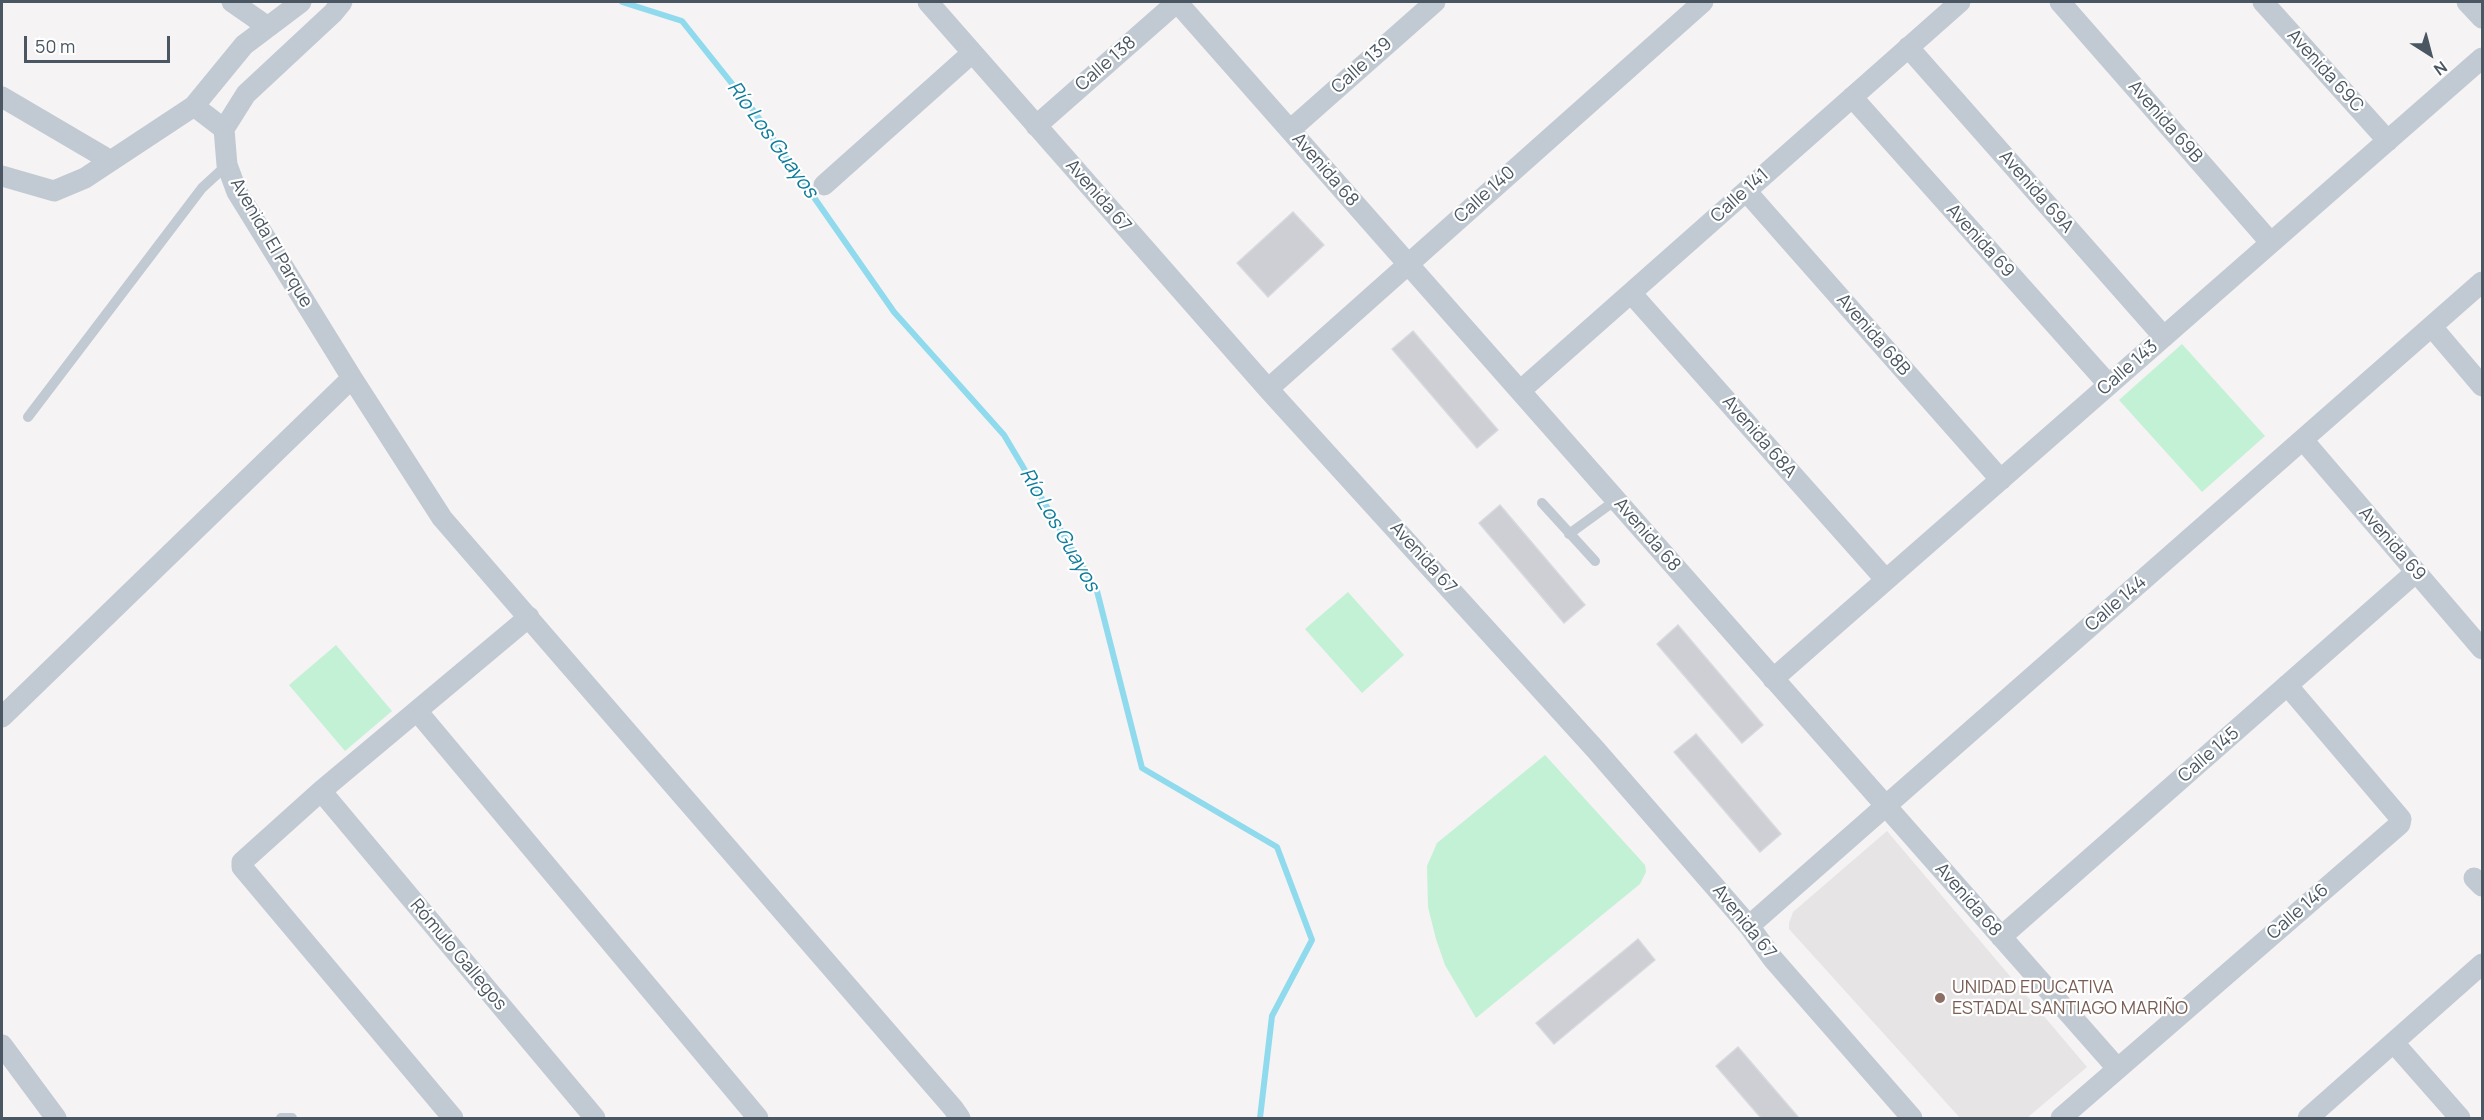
<!DOCTYPE html>
<meta charset="utf-8">
<style>
body{margin:0}
#map{position:relative;width:2484px;height:1120px;overflow:hidden;background:#f5f3f3;font-family:Manrope,sans-serif}
canvas{display:block}
.frame{position:absolute;inset:0;border:3px solid #4a5661;pointer-events:none}
.north{position:absolute;left:2400px;top:24px;width:60px;height:60px;-webkit-text-stroke:4px #fff;paint-order:stroke;rotate:144deg;font-size:16px;font-weight:700;line-height:24px;text-align:center;color:#4a5661}
.north::after{content:'';display:block;margin:auto;width:21px;height:27px;background:#4a5661;clip-path:polygon(50% 0,100% 100%,50% 72%,0 100%)}
.scale{position:absolute;left:24px;top:36px;width:146px;height:27px;box-sizing:border-box;border:3px solid #4a5661;border-top:0;padding-left:8px;font-size:18px;line-height:21px;white-space:nowrap;color:#4a5661;-webkit-text-stroke:4px #fff;paint-order:stroke}
</style>
<div id="map">
<canvas width="2484" height="1120"></canvas>
<div class="frame"></div>
<div class="north">N</div>
<div class="scale">50 m</div>
</div>
<script>
const c = document.querySelector('canvas').getContext('2d');
c.lineJoin = 'round';
function paint(path, color) { c.fillStyle = color; c.fill(path, 'evenodd'); }
const poly = rows => new Path2D(rows.map(r => 'M' + r).join(''));
function stroke(path, color, width, dash) { c.strokeStyle = color; c.lineWidth = width; c.lineCap = dash ? 'butt' : 'round'; c.setLineDash(dash || []); c.stroke(path); }
function drawText(font, color, halo, rows, align = 'center') {
  c.font = font + ' Manrope,sans-serif'; c.lineWidth = 4.5; c.setLineDash([]); c.textBaseline = 'middle'; c.strokeStyle = halo; c.fillStyle = color; for (const [text, x, y, turn = 0] of rows) {
    c.save(); c.translate(x, y); c.rotate((+turn || 0) * Math.PI / 180); c.textAlign = isNaN(turn) ? turn : align; if (halo) c.strokeText(text, 0, 0); c.fillText(text, 0, 0); c.restore();
  }
}
paint(poly([
 [1887,831,2087,1067,2027,1118,1960,1118,1789,929,1789,923,1793,912]
]), '#e6e4e5');
paint(poly([
 [2182,344,2265,436,2202,492,2119,400],
 [1348,592,1404,655,1362,693,1305,629],
 [336,645,392,711,345,751,289,685],
 [1545,755,1645,865,1646,872,1640,884,1476,1018,1445,965,1436,939,1428,907,1427,866,1437,843]
]), '#c3f1d5');
stroke(poly([
 [622,2,682,21,753,110,894,312,1004,435,1097,591,1142,768,1277,847,1312,940,1272,1016,1260,1118]
]), '#90daee', 6);
const building = poly([
 [1293,212,1324,245,1268,297,1237,263,1293,212],
 [1413,331,1498,430,1477,448,1392,349,1413,331],
 [1500,505,1585,605,1564,623,1479,523,1500,505],
 [1678,625,1763,725,1742,743,1657,644,1678,625],
 [1696,734,1781,834,1760,852,1674,752,1696,734],
 [1638,939,1655,960,1554,1044,1536,1023,1638,939],
 [1738,1047,1799,1118,1761,1118,1716,1066,1738,1047]
]);
paint(building, '#cdcfd5');
stroke(building, '#d7d9de', 1.5);
stroke(poly([
 [28,417,202,188,227,165],
 [1542,503,1595,561],
 [1569,534,1616,500],
 [281,1118,292,1118]
]), '#c1cad2', 10);
stroke(poly([
 [232,2,268,27],
 [342,2,333,13,246,94,224,129,227,165,237,192,352,378,442,518,953,1108,960,1118],
 [928,2,1268,389,1595,749,1749,926,1773,959,1912,1118],
 [1177,2,2117,1068],
 [2060,2,2271,243],
 [2263,2,2388,141],
 [2467,2,2482,18],
 [1908,47,2164,337],
 [2,97,111,161],
 [1852,97,2109,385],
 [194,106,244,45,301,2],
 [1036,126,1177,2],
 [1290,130,1435,2],
 [2,176,54,191,85,178,194,106,224,129],
 [824,185,972,53],
 [1746,191,2001,480],
 [1631,293,1886,580],
 [2432,327,2482,386],
 [1268,389,1703,2],
 [1520,391,1960,2],
 [2303,440,2482,649],
 [1773,679,2482,58],
 [417,711,758,1118],
 [2,717,352,378],
 [321,791,595,1118],
 [2474,878,2482,886],
 [1749,926,2482,282],
 [2001,937,2416,572],
 [2394,1043,2460,1118],
 [2,1045,56,1118],
 [453,1118,242,867,242,862,321,791,529,617],
 [2061,1118,2400,824,2401,819,2287,685],
 [2308,1118,2482,964]
]), '#c1cad2', 21);
for (const [x, y, r, color] of [
 [1940,998,6,"#8d6e63"]
]) { const dot = new Path2D(); dot.arc(x, y, r, 0, 2 * Math.PI); c.fillStyle = color; c.fill(dot); stroke(dot, '#fff', 2); }
drawText('18px', '#4a5661', '#fff', [
 ["Calle 138",1106,64,-41],
 ["Calle 139",1362,66,-42],
 ["Avenida 69C",2325,71,48],
 ["Avenida 69B",2165,122,49],
 ["Avenida 68",1325,170,49],
 ["Avenida 69A",2036,192,49],
 ["Calle 140",1485,195,-42],
 ["Avenida 67",1098,196,49],
 ["Calle 141",1740,196,-42],
 ["Avenida 69",1980,241,48],
 ["Avenida El Parque",271,243,60],
 ["Avenida 68B",1873,335,49],
 ["Calle 143",2128,368,-41],
 ["Avenida 68A",1759,437,49],
 ["Avenida 68",1647,535,49],
 ["Avenida 69",2392,544,49],
 ["Avenida 67",1423,558,48],
 ["Calle 144",2116,604,-41],
 ["Calle 145",2209,755,-41],
 ["Avenida 68",1968,900,49],
 ["Calle 146",2298,912,-41],
 ["Avenida 67",1744,922,51],
 ["Rómulo Gallegos",458,955,50]
]);
drawText('18px', '#785e54', '#fff', [
 ["UNIDAD EDUCATIVA",1952,988],
 ["ESTADAL SANTIAGO MARIÑO",1952,1009]
], 'left');
drawText('italic 20px', '#0c7c9b', '#fff', [
 ["Río Los Guayos",772,140,54],
 ["Río Los Guayos",1059,530,60]
]);
</script>
